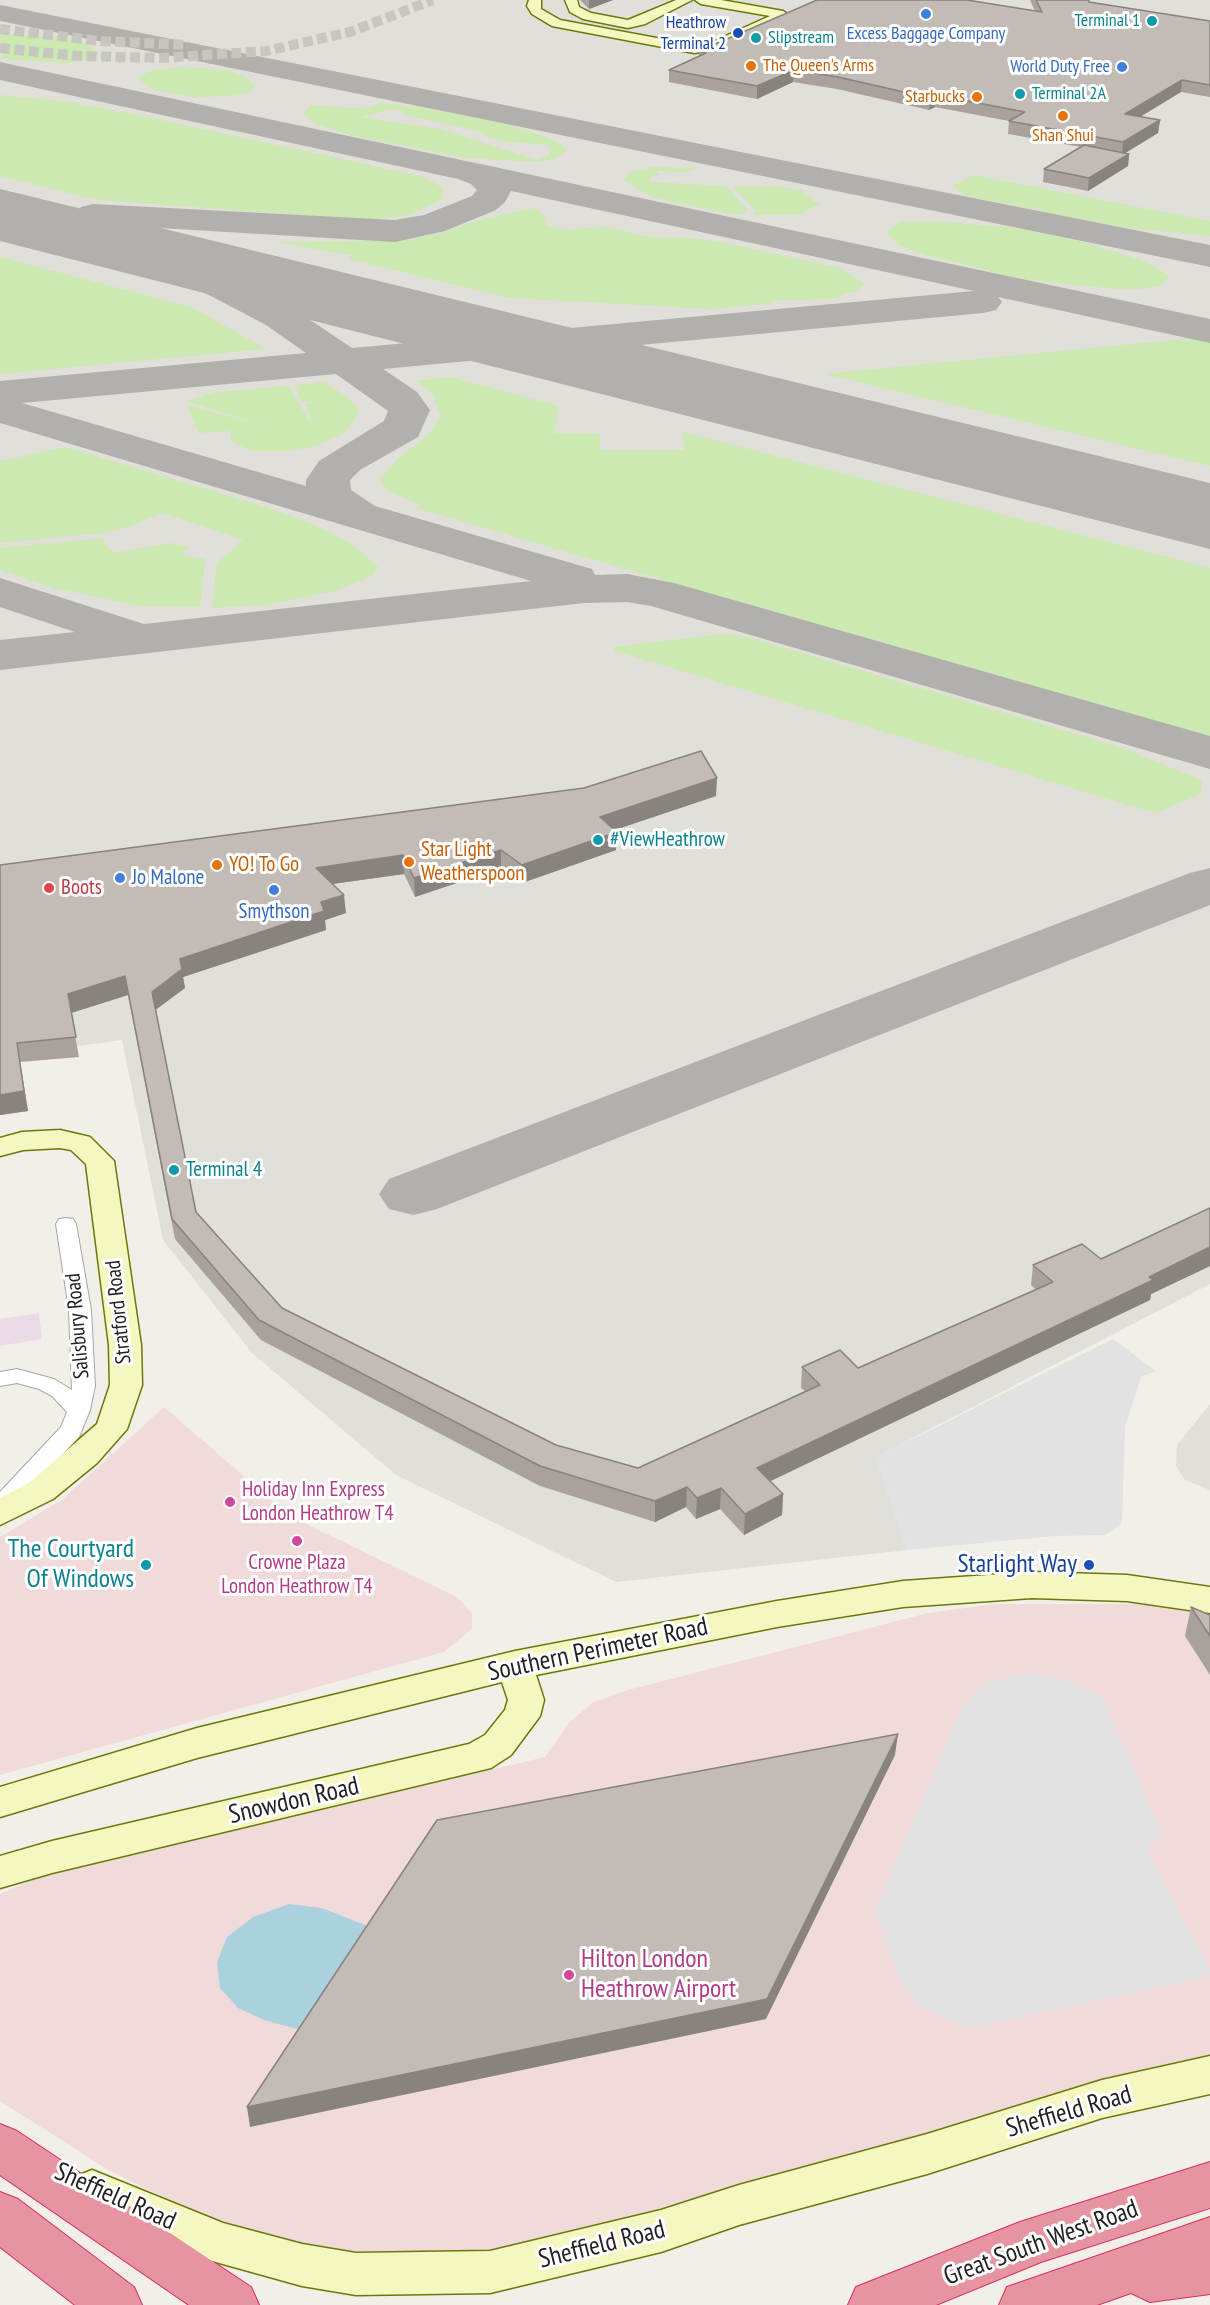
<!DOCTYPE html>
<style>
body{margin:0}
canvas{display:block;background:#f2efe9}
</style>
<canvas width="1210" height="2305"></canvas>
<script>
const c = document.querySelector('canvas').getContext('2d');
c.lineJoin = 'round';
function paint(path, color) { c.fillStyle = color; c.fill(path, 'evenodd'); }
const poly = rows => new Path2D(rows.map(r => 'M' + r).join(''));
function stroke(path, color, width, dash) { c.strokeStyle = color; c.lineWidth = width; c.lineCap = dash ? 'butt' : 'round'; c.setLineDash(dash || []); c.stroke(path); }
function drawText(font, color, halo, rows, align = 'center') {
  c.font = font + ' "PT Sans Narrow",sans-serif'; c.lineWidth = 6; c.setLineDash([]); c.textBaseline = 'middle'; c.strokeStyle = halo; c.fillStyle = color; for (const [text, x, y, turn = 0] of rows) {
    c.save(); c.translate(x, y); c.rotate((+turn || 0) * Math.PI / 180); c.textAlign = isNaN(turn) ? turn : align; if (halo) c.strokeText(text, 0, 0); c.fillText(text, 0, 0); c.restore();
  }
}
paint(poly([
 [164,1407,290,1516,457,1597,472,1613,472,1629,444,1652,0,1775,0,1537,63,1499],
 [995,1604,1135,1604,1210,1613,1210,2056,614,2221,493,2250,394,2259,290,2244,191,2211,110,2171,0,2101,0,1894,36,1878,545,1757,568,1724,592,1703,624,1691,928,1613]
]), '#f1dbda');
paint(poly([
 [39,1313,42,1339,0,1346,0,1319]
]), '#ebdbe7');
paint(poly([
 [0,0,1210,0,1210,1284,876,1457,907,1550,616,1582,396,1475,252,1353,163,1240,122,1040,0,1057],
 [1210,1404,1210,1490,1185,1480,1176,1466,1177,1445]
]), '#e1dfda');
paint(poly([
 [0,33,69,37,87,44,99,53,91,59,66,63,0,59,3,53,0,52,5,51,0,50],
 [179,67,229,70,247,78,255,87,249,92,231,96,194,97,154,90,138,79,149,71],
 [0,95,68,102,138,115,424,177,443,188,443,199,409,215,371,220,97,200,0,176],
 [381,103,419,107,514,126,551,139,563,145,566,151,554,159,539,162,465,158,345,134,314,123,304,113,312,105,365,109],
 [393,109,406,112,401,114,482,132,480,134,508,142,548,145,547,148,551,149,550,155,537,160,440,129,360,117],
 [651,167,699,168,688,172,656,171,659,175,651,176,649,182,726,186,748,210,744,214,732,214,672,202,651,197,624,180,629,173],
 [973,175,1210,221,1210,236,1130,228,1042,213,1044,211,966,196,953,186],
 [738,186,779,187,801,190,817,203,821,204,796,215,754,215,756,210,734,188],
 [535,208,544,215,547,226,572,230,583,227,595,229,603,226,649,237,692,238,720,242,840,268,865,284,857,291,846,293,835,299,773,300,773,303,712,309,510,298,348,259,352,255,277,242,404,240,442,233,482,219],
 [936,221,1015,228,1076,240,1144,261,1168,275,1167,281,1159,286,1142,289,1116,289,1027,280,925,255,899,245,888,235,888,230,900,222],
 [0,257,191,307,266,349,0,374],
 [1193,338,1210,342,1210,466,824,374],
 [450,377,559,406,554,433,600,434,600,450,684,450,683,432,1210,568,1210,736,1120,713,416,508,420,504,389,492,379,479,402,455,428,435,441,417,433,395,416,381],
 [324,382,346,396,359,410,355,420,344,433,317,446,287,451,251,451,230,440,231,431,199,433,187,405,269,427,186,401,216,392,289,386,309,421,312,420,306,404,320,402,301,401,295,385],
 [65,447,270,508,326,530,352,544,378,567,374,575,335,591,265,605,212,608,217,563,243,540,162,513,131,526,103,533,0,543,0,461],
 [104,538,105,544,114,553,170,543,189,547,182,553,184,556,205,559,200,607,140,606,54,588,0,570,0,548],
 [723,634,748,637,1117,746,1202,780,1201,794,1155,813,615,651,614,647]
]), '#cbe9b1');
paint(poly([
 [1113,1339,1156,1371,1141,1377,1125,1427,1122,1523,1105,1535,1055,1536,907,1550,876,1457],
 [1029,1673,1068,1680,1102,1697,1162,1833,1147,1850,1210,1970,1210,1976,970,2028,920,2007,899,1979,875,1910,961,1709,986,1682]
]), '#e2e2e2');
paint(poly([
 [289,1904,322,1908,380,1931,311,2033,264,2020,238,2008,220,1988,217,1962,227,1937,253,1917]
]), '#abd1de');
paint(poly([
 [0,5,1210,245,1210,267,0,21,0,5],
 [0,62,1210,319,1210,343,998,297,1002,302,996,310,983,313,383,369,417,392,430,410,418,437,360,470,350,480,351,490,375,506,592,569,595,575,627,574,674,583,1210,736,1210,769,651,606,627,602,584,603,0,670,0,640,75,632,0,607,0,578,144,624,531,581,0,423,0,381,306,353,266,325,209,295,120,260,0,226,0,205,146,244,235,279,294,309,352,348,974,291,511,191,505,202,496,210,445,231,395,242,93,224,81,221,76,214,81,207,93,204,395,220,424,215,472,196,477,190,471,184,458,179,0,80,0,62],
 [336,374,388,411,384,421,319,461,306,480,306,486,22,403,336,374],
 [1210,868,1210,905,437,1209,413,1215,389,1209,379,1194,389,1179,1190,873,1210,868]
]), '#b1b0ac');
paint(poly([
 [0,189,1210,483,1210,549,0,241,0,189]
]), '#b1b0ac');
stroke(poly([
 [0,29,101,41,188,45],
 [0,48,77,56,161,58,266,51,350,32,433,0]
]), '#c8c6c1', 10, [10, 4.5]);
const street = poly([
 [66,1218,73,1219,76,1224,91,1310,95,1386,90,1410,79,1437,8,1512,0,1514,0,1492,61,1427,67,1412,52,1396,39,1389,17,1383,0,1386,0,1372,17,1369,54,1379,72,1390,69,1310,56,1224,59,1219,66,1218]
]);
const secondary = poly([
 [529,0,541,0,541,9,560,20,694,45,710,43,770,16,701,4,695,0,721,0,783,11,789,15,717,50,694,53,552,26,532,14,527,6,529,0],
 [565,0,577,0,579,7,591,13,628,20,676,0,692,0,645,24,628,28,583,19,570,12,565,0],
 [60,1130,90,1137,114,1161,141,1345,142,1385,127,1429,97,1463,53,1499,0,1525,0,1498,29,1483,97,1424,110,1385,109,1345,86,1164,71,1150,60,1148,23,1150,0,1156,0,1138,22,1132,60,1130],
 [1032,1572,1127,1575,1210,1587,1210,1613,1127,1601,1032,1598,903,1607,777,1627,536,1675,544,1700,540,1716,511,1755,491,1768,52,1873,0,1888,0,1856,52,1841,469,1744,485,1735,505,1710,508,1700,502,1682,197,1758,0,1817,0,1787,197,1728,515,1651,777,1601,903,1581,1032,1572],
 [1210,2056,1210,2094,1102,2118,927,2174,739,2225,661,2252,490,2293,356,2295,302,2286,205,2259,77,2204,70,2190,77,2176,92,2170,223,2223,302,2244,356,2253,490,2251,661,2210,739,2185,927,2134,1102,2080,1210,2056]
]);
const highway = poly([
 [0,2124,17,2131,251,2287,259,2305,189,2305,0,2175,0,2124],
 [1210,2162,1210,2208,1041,2262,936,2305,848,2305,856,2287,1020,2222,1210,2162],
 [0,2192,18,2199,134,2287,142,2305,75,2305,0,2247,0,2192],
 [1210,2217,1210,2294,1150,2302,1131,2293,1097,2305,999,2305,1007,2287,1210,2217]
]);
stroke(street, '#a6a6a6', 2);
stroke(secondary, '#6a7a08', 3);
stroke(highway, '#d72f63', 2);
paint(street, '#fff');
paint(secondary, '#f4f8c0');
paint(highway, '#e694a1');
paint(poly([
 [580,0,613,0,589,9],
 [1030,0,1089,0,1089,2,1210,21,1210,97,1181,92,1140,117,1160,120,1158,133,1125,153,1129,154,1128,166,1088,191,1043,182,1044,169,1081,147,1008,134,1009,121,935,107,929,110,837,89,793,82,757,99,669,82,669,70,699,57,699,51,1035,11],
 [716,796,614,830,616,850,522,883,501,868,415,897,404,874,333,884,346,913,325,920,326,930,183,977,185,988,155,1010,196,1212,282,1308,556,1445,638,1468,805,1391,801,1388,802,1367,858,1368,1036,1290,1031,1285,1033,1265,1101,1259,1210,1208,1210,1266,1151,1294,1150,1300,770,1481,783,1494,782,1515,744,1535,720,1509,696,1519,686,1507,655,1522,540,1486,261,1340,175,1239,128,995,71,1013,79,1057,20,1062,28,1111,0,1115,0,865],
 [1191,1607,1210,1615,1210,1675,1185,1636]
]), '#a8a19c');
paint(poly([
 [589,0,613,0,589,9],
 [794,70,793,82,757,99,757,86],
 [1182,80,1181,92,1123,127,1125,114],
 [936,95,935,107,929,110,930,98],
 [1160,120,1158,133,1122,155,1123,142],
 [1129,154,1128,166,1088,191,1089,178],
 [717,778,716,796,600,835,600,817],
 [617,832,616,850,522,883,522,865],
 [501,850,501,868,415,897,414,878],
 [403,855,404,874,317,886,316,868],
 [344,895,346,913,325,920,326,930,183,977,185,988,154,1011,152,992,180,959,321,902],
 [125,976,128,995,71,1013,68,994],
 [17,1043,28,1111,0,1115,0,1095],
 [1210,1247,1210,1266,1151,1294,1150,1300,756,1488,757,1468],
 [687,1487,686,1507,655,1522,655,1501],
 [721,1488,720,1509,696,1519,697,1498],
 [783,1494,782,1515,744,1535,745,1514],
 [898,1734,895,1755,766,2019,250,2127,247,2107]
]), '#88837f');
const building = poly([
 [817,0,967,0,1042,12,1036,0,1089,0,1089,2,1210,21,1210,85,1182,80,1125,114,1160,120,1123,142,1009,121,1025,112,936,95,930,98,838,77,794,70,757,86,669,70,706,53,699,51,817,0],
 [1084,145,1129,154,1089,178,1044,169,1084,145],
 [701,751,717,778,600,817,617,832,522,865,501,850,414,878,403,855,316,868,344,895,321,902,324,911,180,959,182,969,152,992,196,1212,282,1308,556,1445,638,1468,820,1385,802,1367,840,1350,858,1368,1053,1282,1033,1265,1082,1244,1101,1259,1210,1208,1210,1247,1149,1277,1153,1280,757,1468,783,1494,745,1514,721,1488,697,1498,687,1487,655,1501,540,1466,259,1320,172,1219,125,976,68,994,76,1037,17,1043,24,1091,0,1095,0,865,584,788,701,751],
 [1191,1607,1210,1615,1210,1636,1191,1607],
 [898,1734,767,1999,247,2107,437,1820,898,1734]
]);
paint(building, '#c3bbb5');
stroke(building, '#88837f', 1.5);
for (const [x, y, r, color] of [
 [926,14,6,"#3f7fe0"],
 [1152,21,6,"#0f9aa8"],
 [738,33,6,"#1a4fb4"],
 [756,38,6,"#0f9aa8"],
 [751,66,6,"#e8710a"],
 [1122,67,6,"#3f7fe0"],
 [1020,94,6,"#0f9aa8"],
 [977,97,6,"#e8710a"],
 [1063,116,6,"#e8710a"],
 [598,840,6,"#0f9aa8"],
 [409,862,6,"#e8710a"],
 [217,865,6,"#e8710a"],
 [120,878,6,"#3f7fe0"],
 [49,888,6,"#e0444e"],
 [274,890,6,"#3f7fe0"],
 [174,1170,6,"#0f9aa8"],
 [230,1502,6,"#d1479c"],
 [297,1541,6,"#d1479c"],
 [146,1565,6,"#0f9aa8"],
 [1089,1565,6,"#1a4fb4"],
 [569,1975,6,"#d1479c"]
]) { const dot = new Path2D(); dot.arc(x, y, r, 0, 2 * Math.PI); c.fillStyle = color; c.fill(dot); stroke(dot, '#fff', 2); }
drawText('18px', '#0d838f', '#fff', [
 ["Terminal 1",1140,21,"right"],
 ["Slipstream",768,38],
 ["Terminal 2A",1032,94]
], 'left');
drawText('18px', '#164399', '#fff', [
 ["Heathrow",726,23],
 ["Terminal 2",726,44]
], 'right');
drawText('18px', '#366cbe', '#fff', [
 ["Excess Baggage Company",926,34],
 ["World Duty Free",1110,67,"right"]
]);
drawText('18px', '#c56008', '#fff', [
 ["The Queen's Arms",763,66],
 ["Starbucks",965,97,"right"],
 ["Shan Shui",1063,136,"center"]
], 'left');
drawText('21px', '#0d838f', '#fff', [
 ["#ViewHeathrow",610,840],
 ["Terminal 4",186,1170]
], 'left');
drawText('21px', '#c56008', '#fff', [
 ["Star Light",421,850],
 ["Weatherspoon",421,874],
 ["YO! To Go",229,865]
], 'left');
drawText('21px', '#366cbe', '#fff', [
 ["Jo Malone",132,878],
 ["Smythson",274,912,"center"]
], 'left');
drawText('21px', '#be3a42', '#fff', [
 ["Boots",61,888]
], 'left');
drawText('21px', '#222', '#fff', [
 ["Stratford Road",119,1312,-96],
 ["Salisbury Road",78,1326,-95]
]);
drawText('21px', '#b23c85', '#fff', [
 ["Holiday Inn Express",242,1490],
 ["London Heathrow T4",242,1514],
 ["Crowne Plaza",297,1563,"center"],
 ["London Heathrow T4",297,1587,"center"]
], 'left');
drawText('26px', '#0d838f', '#fff', [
 ["The Courtyard",134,1550],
 ["Of Windows",134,1580]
], 'right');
drawText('26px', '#164399', '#fff', [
 ["Starlight Way",1077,1565]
], 'right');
drawText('26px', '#222', '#fff', [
 ["Southern Perimeter Road",598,1650,-12],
 ["Snowdon Road",294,1801,-13],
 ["Sheffield Road",1069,2112,-16],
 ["Sheffield Road",115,2197,24],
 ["Great South West Road",1041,2243,-20],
 ["Sheffield Road",602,2245,-14]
]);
drawText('26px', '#b23c85', '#fff', [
 ["Hilton London",581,1960],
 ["Heathrow Airport",581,1990]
], 'left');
</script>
